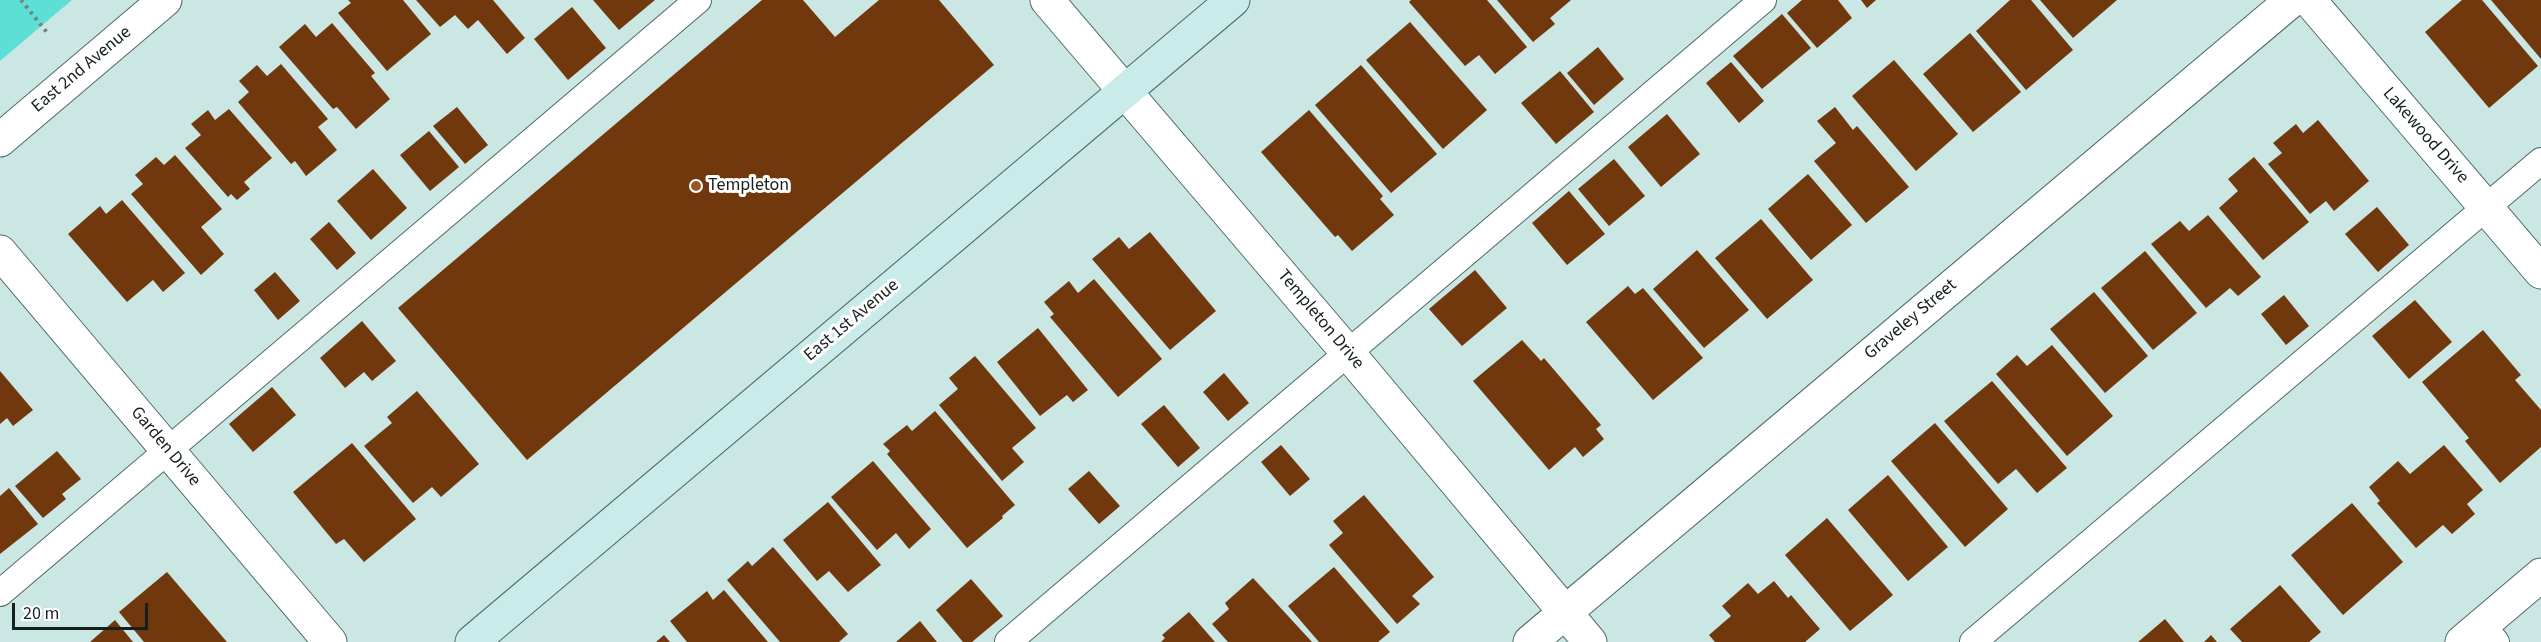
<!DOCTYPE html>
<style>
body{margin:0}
#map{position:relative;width:2541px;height:642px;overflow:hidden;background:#cae7e4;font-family:"Source Sans 3",sans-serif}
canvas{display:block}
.scale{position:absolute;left:12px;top:603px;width:136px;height:27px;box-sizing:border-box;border:3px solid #16201f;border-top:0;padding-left:8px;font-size:18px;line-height:21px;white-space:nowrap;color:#16201f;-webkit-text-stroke:4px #fff;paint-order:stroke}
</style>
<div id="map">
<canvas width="2541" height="642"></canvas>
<div class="scale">20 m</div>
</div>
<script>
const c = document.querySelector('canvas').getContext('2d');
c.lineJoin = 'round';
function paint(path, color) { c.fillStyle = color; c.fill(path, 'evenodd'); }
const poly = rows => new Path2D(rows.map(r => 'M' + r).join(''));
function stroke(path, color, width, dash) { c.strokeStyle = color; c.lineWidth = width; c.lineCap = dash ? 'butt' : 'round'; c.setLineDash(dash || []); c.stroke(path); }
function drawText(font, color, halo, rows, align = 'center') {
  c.font = font + ' "Source Sans 3",sans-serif'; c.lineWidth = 6; c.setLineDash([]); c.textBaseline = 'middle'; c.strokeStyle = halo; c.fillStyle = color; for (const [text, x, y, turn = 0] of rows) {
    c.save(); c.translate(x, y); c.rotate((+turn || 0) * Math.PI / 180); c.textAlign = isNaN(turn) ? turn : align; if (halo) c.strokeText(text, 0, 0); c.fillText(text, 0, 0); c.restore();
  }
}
paint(poly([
 [0,0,72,0,0,61]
]), '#5edfd5');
paint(poly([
 [348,0,403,0,431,34,387,71,338,13,351,3],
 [416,0,493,0,525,38,507,54,478,20,468,29,455,15,440,27],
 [593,0,655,0,619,30],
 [762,0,803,0,835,37,879,0,939,0,994,65,527,460,398,308],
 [1411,0,1487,0,1527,47,1495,74,1479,55,1465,66,1409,2],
 [1497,0,1571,0,1550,18,1555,24,1533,42],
 [1802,0,1838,0,1852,18,1817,48,1787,13],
 [1861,0,1876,0,1867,8],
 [2010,0,2031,0,2073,50,2026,90,1976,31],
 [2040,0,2117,0,2073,38],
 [2462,0,2482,0,2538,66,2489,108,2425,32],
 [2491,0,2541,0,2541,59],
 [572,7,606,48,568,80,534,39],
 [1782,14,1811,48,1762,89,1733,56],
 [1410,22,1487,110,1443,149,1366,60],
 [332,23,375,73,371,76,390,99,356,129,337,107,333,109,279,47,305,24,316,37],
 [1970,33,2021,92,1973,132,1923,74],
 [1598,47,1624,79,1594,105,1567,73],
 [1894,60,1958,134,1916,171,1852,96],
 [1731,62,1764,101,1739,123,1706,83],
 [281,64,328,119,318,127,337,150,306,176,295,161,291,164,238,102,249,92,239,81,257,65,267,76],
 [1361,65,1437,154,1391,193,1315,105],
 [1560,71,1594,112,1556,144,1521,103],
 [457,107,488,145,465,164,433,126],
 [1835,107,1853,130,1857,126,1909,187,1866,223,1814,161,1836,143,1817,121],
 [229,109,272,158,244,182,250,189,237,200,231,194,228,197,185,148,201,135,191,124,208,110,215,120],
 [1309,110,1383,196,1380,199,1394,215,1352,251,1338,235,1335,237,1261,152],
 [1667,114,1700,154,1661,187,1628,147],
 [2318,120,2369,181,2334,211,2326,201,2310,214,2268,164,2282,153,2273,143,2296,124,2303,133],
 [429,131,459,167,430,191,400,155],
 [175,155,222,209,201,227,224,254,201,275,131,194,143,184,135,175,156,157,164,165],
 [2254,157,2309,222,2263,260,2219,208,2238,191,2228,179],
 [1614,159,1645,196,1609,226,1578,189],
 [373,169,407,208,371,240,337,201],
 [1808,174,1852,225,1811,260,1768,209],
 [1569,191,1605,234,1567,265,1532,223],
 [122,200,185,273,163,292,153,280,127,302,68,234,100,206,106,214],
 [2377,207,2409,245,2378,272,2345,234],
 [2208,215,2261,277,2238,296,2230,288,2206,308,2151,244,2180,221,2189,231],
 [1761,219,1813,280,1767,319,1715,258],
 [329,222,356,253,337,270,310,239],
 [1150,232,1216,311,1170,350,1092,259,1119,237,1129,249],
 [1697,250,1749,310,1704,348,1653,289],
 [2145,251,2197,313,2153,350,2101,288],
 [1475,270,1507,308,1462,346,1429,309],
 [275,272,300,301,278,320,254,290],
 [1094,279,1162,359,1118,397,1050,317,1054,314,1044,302,1069,281,1078,293],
 [1628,286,1635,294,1643,288,1703,358,1653,400,1586,322],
 [2094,292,2148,356,2105,393,2050,329],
 [2284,295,2309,326,2286,345,2261,314],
 [2415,300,2452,342,2409,379,2372,336],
 [362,321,396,361,372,381,364,372,345,388,320,358],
 [1038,328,1088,390,1073,402,1067,395,1040,416,997,362],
 [2483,330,2521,375,2515,380,2541,410,2541,447,2500,483,2465,441,2469,438,2422,382],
 [1522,340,1541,361,1544,358,1601,425,1596,429,1604,439,1583,457,1575,447,1549,470,1473,381],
 [2052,345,2113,416,2067,456,1996,374,2017,355,2027,366],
 [975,356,1036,428,1012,448,1024,462,1002,481,939,405,958,389,949,378],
 [0,371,33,410,13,426,7,418,0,424],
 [1224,373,1249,403,1228,421,1203,392],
 [1992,381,2067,468,2037,493,2016,469,1998,484,1944,421],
 [272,387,296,415,253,452,229,424],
 [417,391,479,464,441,497,432,487,413,503,364,446,392,423,387,417],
 [1164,405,1200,448,1178,467,1141,424],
 [935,411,1015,505,1002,516,1003,518,967,548,887,454,890,451,883,444,907,425,912,431],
 [1935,423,2008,509,1965,547,1891,461],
 [352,443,416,519,364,562,344,539,336,544,293,492],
 [1281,445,1310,479,1290,496,1261,462],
 [2444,445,2483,490,2467,504,2475,514,2452,534,2443,525,2416,548,2377,503,2380,501,2369,487,2398,461,2410,474],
 [57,451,81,479,62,494,66,499,43,518,15,486],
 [873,461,931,529,909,549,896,533,877,550,831,497],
 [1089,471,1120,506,1099,524,1068,489],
 [1888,475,1948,547,1908,581,1848,510],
 [9,488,38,524,0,554,0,496],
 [1364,495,1434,577,1412,596,1420,604,1397,624,1329,545,1343,533,1333,521],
 [828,502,881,565,848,592,829,571,817,581,783,540],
 [2352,503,2403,562,2343,615,2291,555],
 [1827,518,1893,595,1850,631,1785,555],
 [773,547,848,634,839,642,780,642,727,580,748,561,752,566],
 [1334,567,1390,632,1378,642,1319,642,1288,606],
 [167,572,227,642,144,642,119,612],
 [1253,578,1312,642,1228,642,1212,624,1229,609,1225,603],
 [971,579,1003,616,972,642,963,642,936,610],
 [1774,581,1788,598,1791,595,1820,629,1805,642,1715,642,1709,635,1731,616,1722,606,1748,583,1758,594],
 [2280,585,2321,632,2309,642,2242,642,2230,629],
 [724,590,768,642,687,642,670,621,707,591,713,600],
 [1189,612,1215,642,1161,642,1165,638,1162,635],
 [2165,619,2184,642,2138,642],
 [115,620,133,642,90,642],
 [920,621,937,642,896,642],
 [664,635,670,642,656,642],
 [2211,635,2217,642,2204,642]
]), '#70380c');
const lane = poly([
 [0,593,698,0],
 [2482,625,2496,642],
 [1008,642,1763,0],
 [1973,642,2541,161]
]);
const street = poly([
 [1047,0,1348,353,1590,642],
 [2309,0,2541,272],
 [0,140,165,0],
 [0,252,330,642],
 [1530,642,2292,0],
 [2462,642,2541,575]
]);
const secondary = poly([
 [472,642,1233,0]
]);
stroke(lane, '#4f6966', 28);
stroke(street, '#4f6966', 35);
stroke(secondary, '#4f6966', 35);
stroke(poly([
 [21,0,49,35]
]), '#708482', 4, [3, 4.5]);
stroke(lane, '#fff', 26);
stroke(street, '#fff', 33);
stroke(secondary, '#c9ecea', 33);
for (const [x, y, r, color] of [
 [696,186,6,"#9a5627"]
]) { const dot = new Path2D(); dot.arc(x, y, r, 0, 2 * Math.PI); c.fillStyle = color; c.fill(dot); stroke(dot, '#fff', 2); }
drawText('18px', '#16201f', '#fff', [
 ["East 2nd Avenue",82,70,-40],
 ["Lakewood Drive",2425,136,49],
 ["Templeton Drive",1320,320,50],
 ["Graveley Street",1911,320,-40],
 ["East 1st Avenue",852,321,-40],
 ["Garden Drive",165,447,50]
]);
drawText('18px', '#16201f', '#fff', [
 ["Templeton",708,186]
], 'left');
</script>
